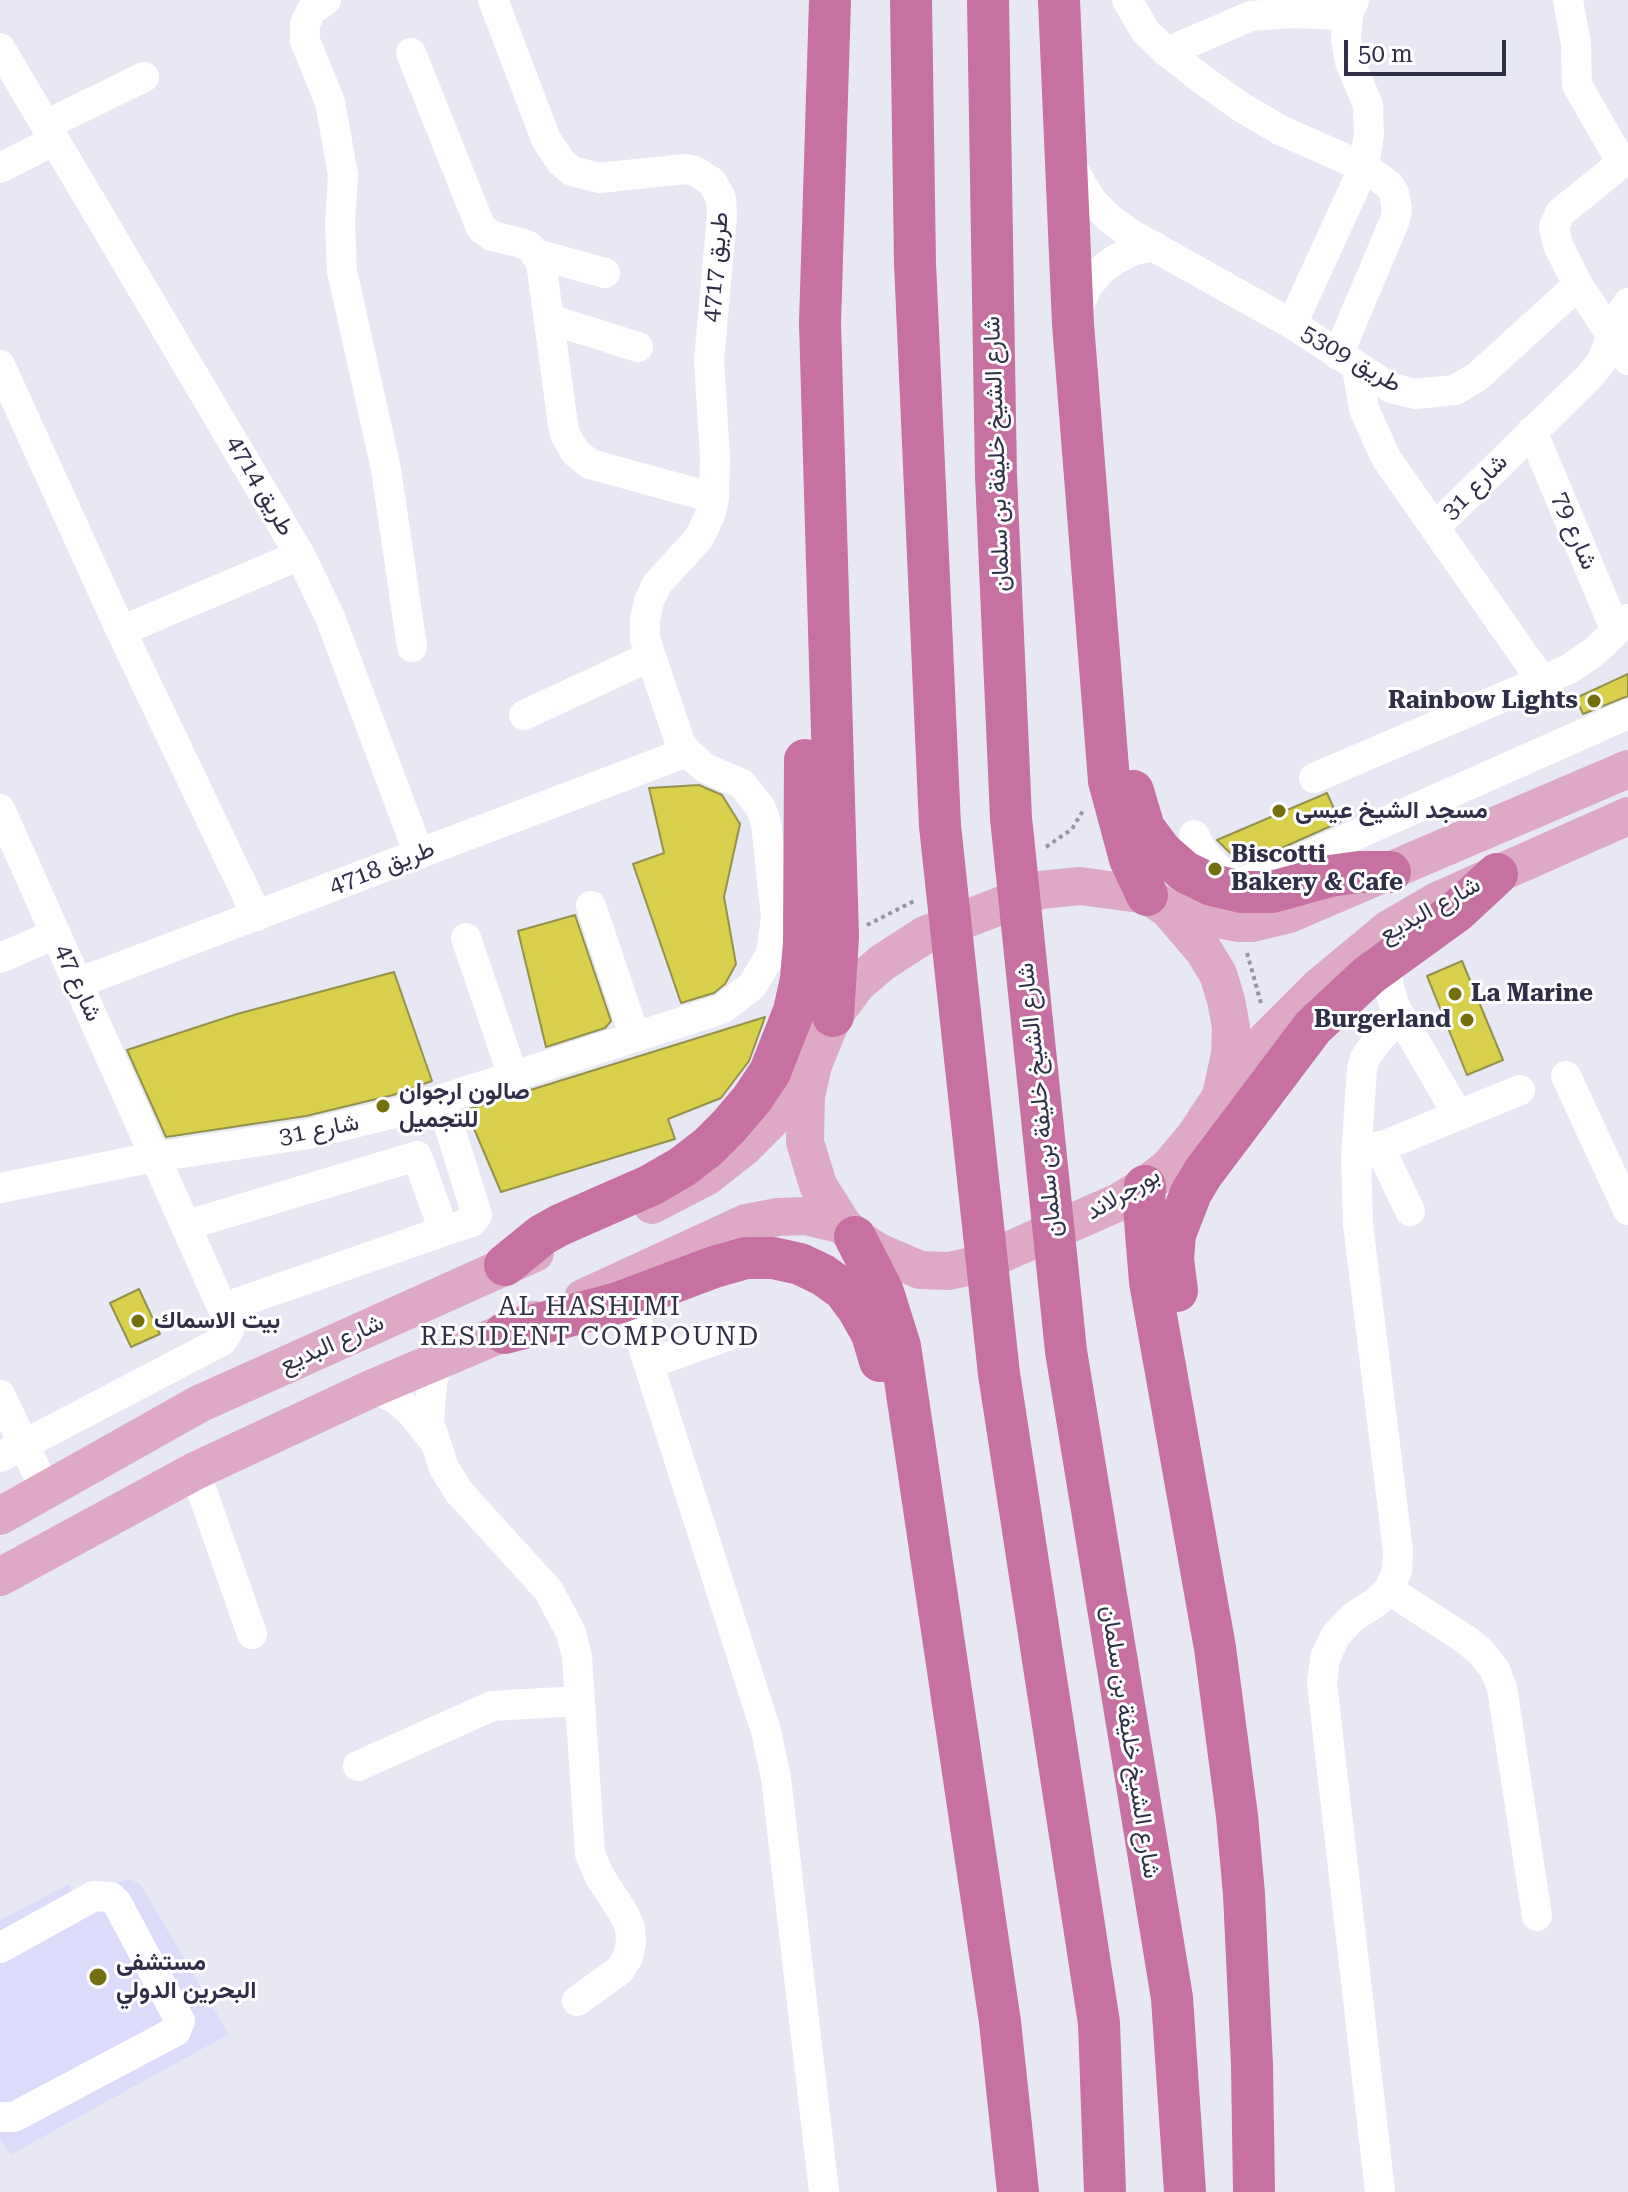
<!DOCTYPE html>
<meta charset="utf-8">
<style>
body{margin:0}
#map{position:relative;width:1628px;height:2192px;overflow:hidden;background:#e8e8f5;font-family:"Roboto Serif",serif}
canvas{display:block}
.scale{position:absolute;left:1344px;top:40px;width:162px;height:36px;box-sizing:border-box;border:4px solid #302f48;border-top:0;padding-left:10px;font-size:24px;line-height:28px;white-space:nowrap;color:#302f48;-webkit-text-stroke:6px #fff;paint-order:stroke}
</style>
<div id="map">
<canvas width="1628" height="2192"></canvas>
<div class="scale">50 m</div>
</div>
<script>
const c = document.querySelector('canvas').getContext('2d');
c.lineJoin = 'round';
function paint(path, color) { c.fillStyle = color; c.fill(path, 'evenodd'); }
const poly = rows => new Path2D(rows.map(r => 'M' + r).join(''));
function stroke(path, color, width, dash) { c.strokeStyle = color; c.lineWidth = width; c.lineCap = dash ? 'butt' : 'round'; c.setLineDash(dash || []); c.stroke(path); }
function drawText(font, color, halo, rows, align = 'center') {
  c.font = font + ' "Roboto Serif",Vazirmatn,serif'; c.lineWidth = 6; c.setLineDash([]); c.textBaseline = 'middle'; c.strokeStyle = halo; c.fillStyle = color; for (const [text, x, y, turn = 0] of rows) {
    c.save(); c.translate(x, y); c.rotate((+turn || 0) * Math.PI / 180); c.textAlign = isNaN(turn) ? turn : align; if (halo) c.strokeText(text, 0, 0); c.fillText(text, 0, 0); c.restore();
  }
}
paint(poly([
 [129,1879,140,1884,229,2034,10,2155,0,2140,0,1920,69,1884,75,1898]
]), '#dcdcfa');
const building = poly([
 [1628,674,1628,696,1583,714,1576,698,1628,674],
 [699,785,722,795,740,824,724,897,736,964,725,984,714,993,681,1003,633,864,664,853,649,788,699,785],
 [1327,793,1340,822,1257,859,1240,863,1217,840,1327,793],
 [575,915,611,1021,605,1028,546,1047,518,931,575,915],
 [1462,961,1503,1060,1467,1075,1427,976,1462,961],
 [394,972,432,1081,393,1095,306,1116,166,1137,127,1050,237,1014,394,972],
 [765,1017,749,1061,721,1098,668,1119,675,1139,501,1192,466,1110,765,1017],
 [139,1289,160,1334,131,1347,110,1303,139,1289]
]);
paint(building, '#d8cf4a');
stroke(building, '#95914d', 2);
stroke(poly([
 [1046,847,1072,829,1084,809],
 [867,925,916,900],
 [1247,953,1261,1003]
]), '#9796a9', 4, [4, 4]);
stroke(poly([
 [326,0,311,11,305,24,305,41,330,102,343,175,340,224,342,271,386,469,412,647],
 [1127,0,1146,32,1167,52,1203,80,1241,107,1280,130,1364,167,1389,185,1394,193,1397,210,1395,220,1338,355],
 [1568,0,1576,44,1577,85,1622,163],
 [0,48,300,555,330,617,419,854],
 [1167,52,1251,16,1289,13,1348,15],
 [411,53,481,228,492,236,521,243,530,247,541,262,563,425,565,434,575,452,590,464,714,498],
 [46,125,144,77],
 [1628,158,1560,213,1554,227,1558,245,1578,285,1628,360],
 [1069,163,1092,201,1110,219,1131,234,1292,324,1391,388,1415,394,1455,390,1477,377,1578,285],
 [0,168,55,140],
 [536,254,605,273],
 [1074,318,1087,287,1100,271,1116,259,1134,250,1154,246],
 [549,319,638,347],
 [1292,324,1364,167,1369,134,1368,105,1350,62,1346,39,1348,15,1354,0],
 [0,365,121,631,257,916],
 [1357,368,1364,409,1386,458,1542,681],
 [1532,431,1616,631],
 [1435,527,1590,376,1602,361,1618,319,1628,303],
 [121,631,300,555],
 [524,715,649,657],
 [1314,778,1569,669,1594,652,1628,619],
 [0,809,229,1323,229,1330,222,1341,0,1457],
 [1194,835,1204,854,1219,870,1236,883,1263,876,1628,714],
 [591,906,635,1037],
 [466,938,513,1076],
 [0,958,56,934],
 [1388,961,1388,984,1395,1007,1458,1115],
 [78,983,687,752],
 [1566,1076,1628,1210],
 [441,1100,477,1215,472,1222,444,1231],
 [1379,1146,1410,1211],
 [1356,1157,1520,1090],
 [0,1188,154,1157,309,1134,411,1109,722,1009,752,986,771,954,776,917,766,823,761,808,742,784,705,768,687,752,680,742,645,639,645,620,649,601,657,584,699,538,710,515,714,498,715,458,709,361,722,215,721,198,712,182,695,171,685,169,599,178,572,171,561,162,546,139,493,0],
 [187,1225,417,1156,444,1231,223,1308],
 [639,1295,637,1328,766,1731,776,1778,824,2192],
 [438,1363,432,1382,429,1422,444,1468,459,1492,549,1591,571,1633,577,1656,590,1854,600,1877,624,1914,630,1927,631,1942,628,1957,620,1970,577,2001],
 [649,1364,727,1336],
 [373,1388,394,1398,411,1412,434,1441],
 [0,1395,46,1491],
 [195,1471,252,1634],
 [1389,1590,1465,1639,1481,1652,1495,1670,1502,1688,1537,1916],
 [358,1766,492,1706,579,1701],
 [0,1948,94,1896,111,1897,117,1903,180,2021,176,2031,14,2117,0,2117],
 [1380,2192,1322,1683,1325,1658,1336,1635,1353,1617,1375,1603,1389,1590,1397,1571,1398,1551,1358,1224,1356,1157,1362,1069,1365,1058,1380,1037,1401,1018]
]), '#fff', 30);
stroke(poly([
 [1080,886,1147,895,1168,909,1204,951,1218,974,1226,1000,1231,1027,1230,1054,1221,1096,1195,1136,1169,1167,1145,1186,1119,1202,976,1265,949,1271,920,1270,878,1252,855,1237,843,1225,818,1185,805,1142,806,1096,813,1065,833,1016,857,984,883,962,925,935,1041,890,1080,886],
 [1168,909,1239,923,1252,923,1289,914,1628,769],
 [1225,1081,1319,987,1389,929,1439,900,1628,816],
 [652,1205,706,1177,744,1147,770,1121,809,1070],
 [583,1298,746,1223,778,1217,806,1216,843,1225],
 [0,1516,199,1404,535,1253],
 [0,1577,195,1471,373,1388,534,1320]
]), '#dda9c7', 38);
stroke(poly([
 [830,0,820,323,838,937,833,1016],
 [911,0,915,263,940,826,999,1374,1099,2023,1105,2192],
 [988,0,996,476,1011,818,1066,1351,1172,1998,1185,2192],
 [1059,0,1073,324,1109,781,1130,859,1147,895],
 [1133,791,1144,828,1162,852,1185,872,1212,885,1242,892,1272,892,1330,876,1359,872,1390,872],
 [1145,1186,1144,1208,1150,1282,1215,1648,1237,1816,1244,1894,1252,2065,1254,2192],
 [855,1237,883,1292,900,1346,1000,2022,1018,2192],
 [505,1265,542,1235,560,1225,651,1185,682,1167,708,1147,729,1126,752,1099,770,1072,794,1011,801,979,804,943,805,760],
 [1177,1291,1173,1259,1175,1234,1191,1193,1203,1173,1313,1027,1369,975,1456,912,1497,874],
 [505,1333,618,1303,714,1267,746,1258,773,1258,800,1264,823,1275,844,1290,858,1309,872,1334,880,1361]
]), '#c770a2', 42);
for (const [x, y, r, color] of [
 [1594,701,8,"#746f0e"],
 [1279,811,8,"#746f0e"],
 [1215,869,8,"#746f0e"],
 [1455,994,8,"#746f0e"],
 [1467,1020,8,"#746f0e"],
 [383,1106,8,"#746f0e"],
 [138,1321,8,"#746f0e"],
 [98,1977,10,"#746f0e"]
]) { const dot = new Path2D(); dot.arc(x, y, r, 0, 2 * Math.PI); c.fillStyle = color; c.fill(dot); stroke(dot, '#fff', 3); }
drawText('24px', '#302f48', '#fff', [
 ["طريق 4717",716,267,-85],
 ["طريق 5309",1351,359,30],
 ["شارع الشيخ خليفة بن سلمان",997,454,-92],
 ["طريق 4714",260,486,60],
 ["شارع 31",1475,487,-45],
 ["شارع 79",1574,531,67],
 ["طريق 4718",382,868,-21],
 ["شارع البديع",1430,910,-29],
 ["شارع 47",78,983,66],
 ["شارع الشيخ خليفة بن سلمان",1040,1100,-96],
 ["شارع 31",319,1130,-11],
 ["بورجرلاند",1123,1194,-30],
 ["شارع البديع",332,1344,-24],
 ["شارع الشيخ خليفة بن سلمان",1130,1742,81]
]);
drawText('bold 24px', '#302f48', '#fff', [
 ["Rainbow Lights",1578,701,"right"],
 ["مسجد الشيخ عيسى",1295,811],
 ["Biscotti",1231,855],
 ["Bakery & Cafe",1231,883],
 ["La Marine",1471,994],
 ["Burgerland",1451,1020,"right"],
 ["صالون ارجوان",399,1092],
 ["للتجميل",399,1120],
 ["بيت الاسماك",154,1321],
 ["مستشفى",116,1963],
 ["البحرين الدولي",116,1991]
], 'left');
c.letterSpacing = '2px';
drawText('26px', '#302f48', '#fff', [
 ["AL HASHIMI",590,1307],
 ["RESIDENT COMPOUND",590,1337]
]);
c.letterSpacing = '0px';
</script>
